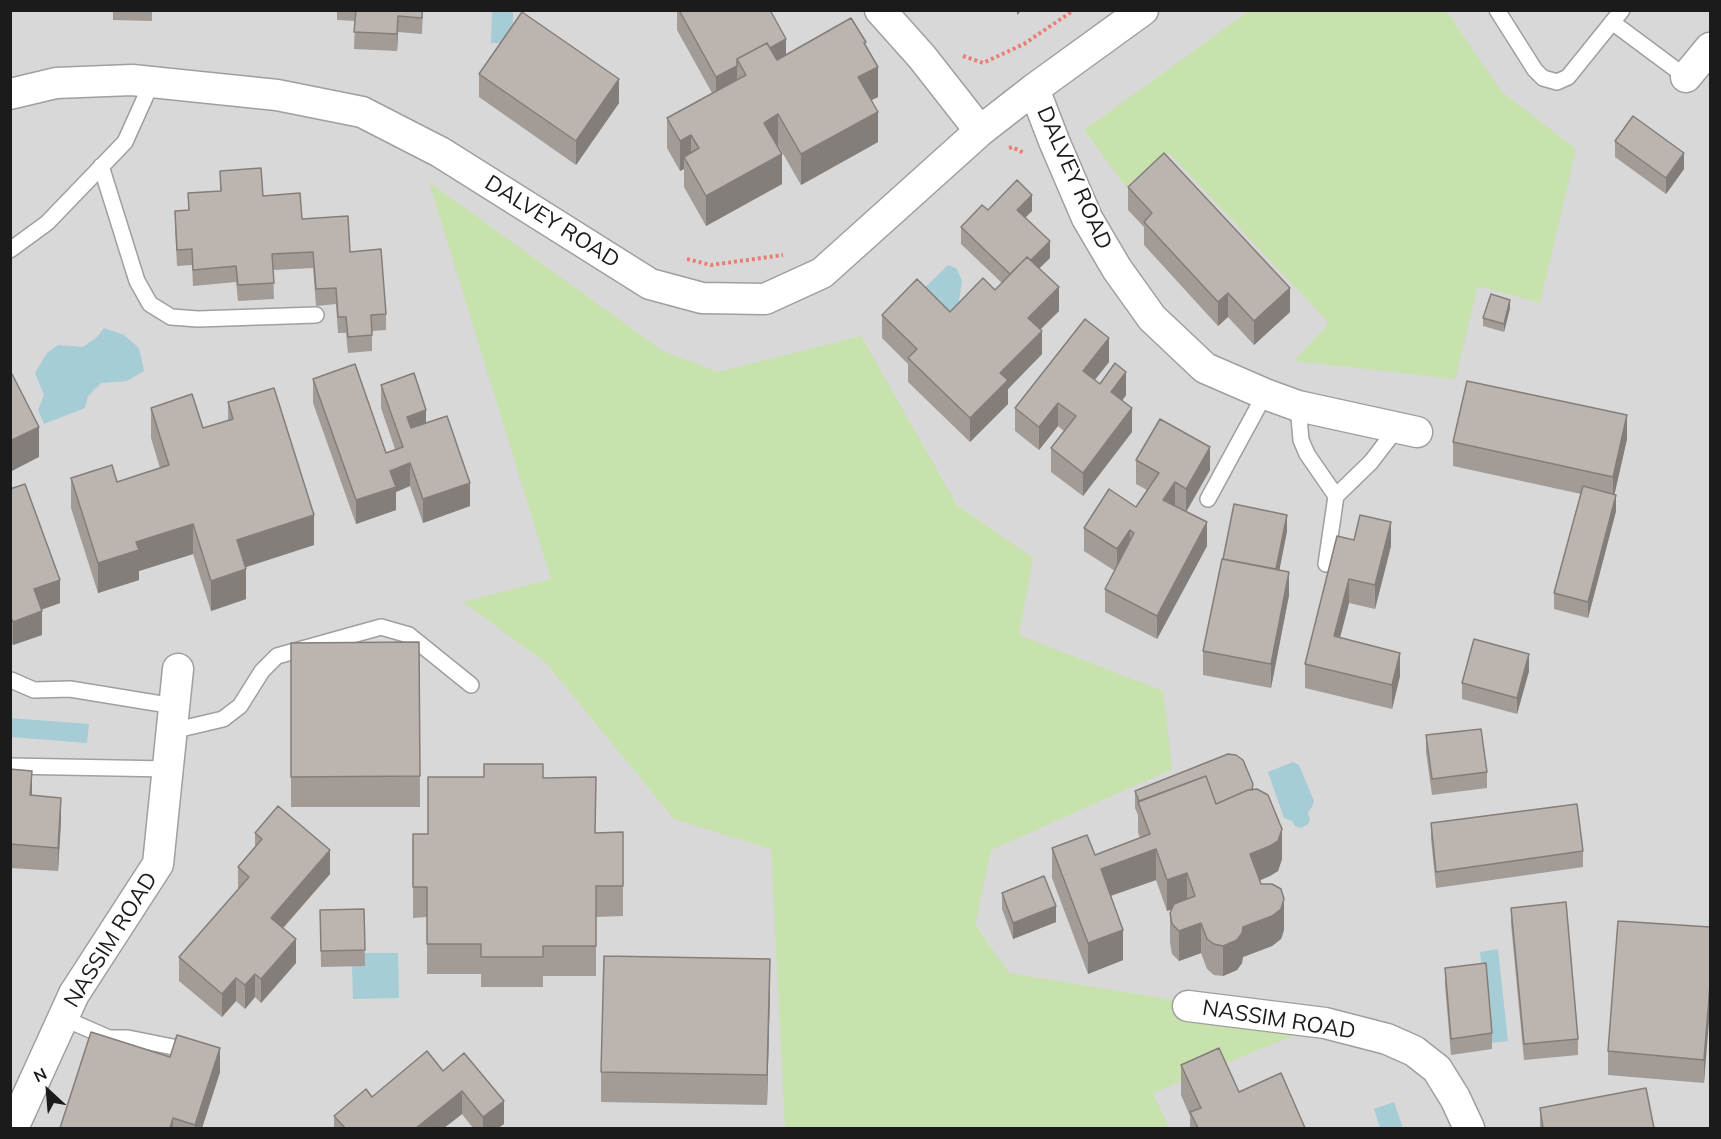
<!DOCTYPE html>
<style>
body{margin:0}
#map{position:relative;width:1721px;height:1139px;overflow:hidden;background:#ece8e2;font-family:Mulish,sans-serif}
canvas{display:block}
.frame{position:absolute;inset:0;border:12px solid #1b1b1b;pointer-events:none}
.north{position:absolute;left:18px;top:1061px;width:60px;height:60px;-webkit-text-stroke:4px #fff;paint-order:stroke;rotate:334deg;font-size:16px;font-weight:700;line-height:24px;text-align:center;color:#1b1b1b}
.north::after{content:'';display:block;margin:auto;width:21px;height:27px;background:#1b1b1b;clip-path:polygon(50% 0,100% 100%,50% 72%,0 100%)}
</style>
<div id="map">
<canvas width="1721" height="1139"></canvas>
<div class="frame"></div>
<div class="north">N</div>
</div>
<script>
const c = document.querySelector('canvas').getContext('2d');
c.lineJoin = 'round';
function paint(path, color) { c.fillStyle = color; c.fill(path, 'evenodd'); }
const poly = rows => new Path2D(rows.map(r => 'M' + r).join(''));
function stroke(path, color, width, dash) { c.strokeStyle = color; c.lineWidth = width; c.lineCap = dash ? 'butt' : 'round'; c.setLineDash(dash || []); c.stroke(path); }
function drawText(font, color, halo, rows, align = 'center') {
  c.font = font + ' Mulish,sans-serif'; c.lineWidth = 4.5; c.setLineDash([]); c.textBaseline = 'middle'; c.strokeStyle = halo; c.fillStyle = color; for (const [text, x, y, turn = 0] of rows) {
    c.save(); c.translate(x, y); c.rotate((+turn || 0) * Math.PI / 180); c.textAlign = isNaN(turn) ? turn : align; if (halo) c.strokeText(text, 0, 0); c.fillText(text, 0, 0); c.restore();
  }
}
paint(poly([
 [10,11,1710,11,1710,1128,11,1128]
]), '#d9d8d8');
paint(poly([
 [1446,10,1501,91,1576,149,1540,303,1478,286,1455,379,1294,361,1329,323,1170,154,1126,187,1084,130,1249,11],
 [429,182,663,351,718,372,861,336,957,505,1033,558,1019,635,1163,691,1172,769,991,850,975,924,1009,973,1321,1024,1153,1093,1169,1128,785,1128,771,849,674,819,546,663,463,602,551,579]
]), '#c7e2ac');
paint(poly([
 [492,11,513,11,513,43,491,43],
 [948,265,957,269,962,281,959,301,972,313,899,313],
 [104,328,124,335,139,348,144,371,127,381,101,383,88,396,85,408,44,424,38,410,44,395,35,373,47,353,58,345,83,347,97,337],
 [10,718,89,724,87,743,11,737],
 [1293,762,1299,765,1314,801,1312,807,1308,812,1310,820,1307,825,1301,828,1295,826,1292,821,1284,818,1268,772],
 [1498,949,1508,1041,1491,1043,1480,952],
 [364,953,398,953,399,998,353,999,352,966,365,966],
 [1394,1102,1403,1128,1380,1128,1374,1109]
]), '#a6ccd6');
const lane = poly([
 [1497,10,1535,70,1543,78,1557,82,1568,77,1622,10],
 [1612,22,1686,77],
 [101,166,137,281,150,304,171,317,198,319,316,315],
 [10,250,47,223,125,142,152,82],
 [1298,406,1301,440,1307,454,1336,496],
 [1208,499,1265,394],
 [1326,564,1336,496,1371,462,1397,428],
 [11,680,34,690,70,689,174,706],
 [172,731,223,719,240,706,262,671,277,656,381,627,409,635,471,685],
 [10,766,168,769],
 [63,1018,109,1038,128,1038,193,1051]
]);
const street = poly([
 [880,10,922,57,980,131],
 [1686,77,1710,48],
 [1034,89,1054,141,1087,218,1117,269,1152,318,1205,368,1265,394,1298,406,1417,432],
 [10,94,56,83,132,80,277,95,362,112,440,152,650,284,702,298,765,299,822,273,980,131,1034,89,1143,10],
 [1188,1006,1325,1023,1387,1039,1414,1051,1437,1069,1455,1098,1469,1128],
 [13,1128,74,994,158,864,178,669]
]);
stroke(lane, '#9f9f9f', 18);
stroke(street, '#9f9f9f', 33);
stroke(poly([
 [963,56,983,63,1024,44,1074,10],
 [1009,148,1012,147,1024,153],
 [687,259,711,265,783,255]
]), '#eb7e74', 4, [3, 3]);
stroke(lane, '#fff', 15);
stroke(street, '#fff', 30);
paint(poly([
 [113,10,152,10,152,21,113,20],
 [258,10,295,10,294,12],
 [337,10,423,10,422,34,398,32,397,51,354,49,355,21,337,20],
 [677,10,770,10,786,55,866,45,878,97,871,100,878,142,801,185,778,145,777,146,782,184,706,226,684,187,684,169,680,171,667,148,667,118,712,93,677,30],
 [479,74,619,103,576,165,479,97],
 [1615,141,1684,169,1666,194,1615,157],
 [220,171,302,219,350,252,386,314,386,330,372,331,372,351,348,353,346,333,338,333,336,304,316,306,313,268,273,270,274,299,238,301,236,282,193,286,192,265,177,266,175,227,175,211,188,210,188,193,220,191],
 [1128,187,1290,312,1254,345,1228,317,1218,326,1144,245,1144,227,1128,210],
 [988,210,1032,211,1025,217,1050,258,1039,268,1059,311,1040,329,1042,354,1008,389,1008,404,970,442,908,382,908,364,882,338,882,315,950,312,995,290,1002,283,961,244,961,227],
 [1510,308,1504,332,1483,326,1483,318],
 [1109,362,1095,380,1100,384,1126,395,1122,401,1132,432,1083,496,1051,472,1051,448,1064,431,1058,426,1039,450,1015,431,1015,408],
 [313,379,386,453,395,449,381,408,381,385,426,423,470,506,423,523,410,486,396,492,396,510,356,524,313,403],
 [228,402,314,545,246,567,246,599,211,611,193,554,139,571,139,580,98,593,71,508,71,478,117,482,160,468,151,438,151,408,203,428,228,421],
 [1627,439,1614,495,1616,511,1588,618,1554,609,1554,593,1581,494,1453,466,1453,442],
 [1136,460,1210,470,1186,512,1207,546,1157,639,1105,612,1105,589,1115,571,1084,551,1084,528,1136,507,1147,490,1136,484],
 [10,489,60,603,41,610,42,635,13,645,10,639],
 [1287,531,1279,570,1289,595,1271,688,1203,675,1203,651,1223,559],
 [1354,540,1391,546,1375,609,1349,603,1340,638,1400,676,1392,709,1305,688,1305,664],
 [419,642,420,807,291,807,291,643],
 [1529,671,1517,714,1462,699,1462,683],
 [1426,735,1487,772,1487,788,1432,795,1426,752],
 [10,769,32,796,61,821,58,871,10,868],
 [543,778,596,833,623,832,623,916,596,917,596,976,543,976,543,987,481,987,481,974,427,974,427,917,413,918,413,834,428,834],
 [1253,790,1282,859,1278,871,1270,876,1259,881,1284,930,1281,939,1272,946,1243,957,1242,963,1237,970,1223,976,1214,975,1207,969,1201,953,1179,961,1172,954,1170,943,1170,913,1172,909,1167,911,1156,880,1111,896,1123,960,1088,974,1052,878,1052,848,1095,855,1140,838,1138,832,1138,815,1135,808,1135,791],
 [1431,823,1583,851,1583,867,1436,888,1431,839],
 [255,833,330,874,282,928,296,963,261,1003,255,997,245,1009,236,1001,222,1017,179,981,179,957,238,890,238,867,255,847],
 [1002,893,1056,922,1013,939,1002,909],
 [1511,908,1578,1039,1578,1055,1524,1060,1511,924],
 [364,909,365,966,321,967,320,910],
 [1710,927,1704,1083,1608,1075,1608,1051],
 [1445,968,1492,1033,1492,1049,1451,1055,1445,985],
 [770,990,767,1105,601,1102,601,1072],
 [170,1057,220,1072,202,1128,60,1128],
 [1181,1065,1239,1092,1305,1128,1190,1128,1190,1116,1181,1095],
 [443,1071,504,1124,498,1128,473,1128,462,1114,444,1128,334,1128,334,1116,372,1097],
 [1540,1108,1654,1128,1540,1128]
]), '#a29b96');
paint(poly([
 [1017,10,1022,10,1017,15],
 [398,16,398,32,397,51,397,34],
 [786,39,786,62,746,75,740,64],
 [737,66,737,89,716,101,716,77],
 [878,67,878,97,858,107,858,77],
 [619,79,619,103,576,165,576,141],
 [878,112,878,142,801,185,801,154],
 [778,114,778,145,764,153,764,123],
 [691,135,691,165,684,157,684,169,680,171,680,141],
 [1684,153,1684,169,1666,194,1666,178],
 [782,154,782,184,706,226,706,196],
 [1032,195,1032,211,1017,226,1017,210],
 [1050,241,1050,258,1013,294,1013,278],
 [1059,287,1059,311,1028,342,1028,318],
 [1290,288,1290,312,1254,345,1254,321],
 [1228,293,1228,317,1218,326,1218,302],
 [1510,300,1510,308,1504,332,1504,324],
 [1042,331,1042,354,1008,389,1008,404,970,442,970,418,1000,373],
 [1109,338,1109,362,1083,394,1083,371],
 [1126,372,1126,395,1111,416,1111,392],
 [1058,403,1058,426,1039,450,1039,427],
 [1132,408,1132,432,1083,496,1083,473],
 [426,410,426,434,407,440,407,417],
 [1627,415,1627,439,1613,501,1613,477],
 [39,427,39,457,10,472,10,441],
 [1210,447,1210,470,1186,512,1186,489],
 [410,463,410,486,396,492,396,510,356,524,356,500,390,471],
 [1175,482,1175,505,1163,523,1163,500],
 [470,483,470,506,423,523,423,499],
 [1616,495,1616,511,1588,618,1588,602],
 [314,515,314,545,237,570,237,540],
 [1287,515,1287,531,1275,593,1275,576],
 [1207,522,1207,546,1157,639,1157,616],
 [1391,522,1391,546,1375,609,1375,585],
 [193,524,193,554,139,571,139,580,98,593,98,563,136,542],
 [1130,530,1130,554,1117,573,1117,549],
 [246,569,246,599,211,611,211,581],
 [1289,572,1289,595,1271,688,1271,664],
 [1349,579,1349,603,1334,660,1334,636],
 [60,580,60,603,34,612,34,589],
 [42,611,42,635,13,645,13,622],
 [1400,653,1400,676,1392,709,1392,685],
 [1529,654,1529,671,1517,714,1517,698],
 [32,771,32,794,30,819,30,795],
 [61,798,61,821,58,871,58,848],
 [1282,829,1282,859,1278,871,1270,876,1250,884,1250,854],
 [1156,849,1156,880,1101,899,1101,869],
 [330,850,330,874,271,942,271,918],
 [1187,873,1187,904,1167,911,1167,880],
 [1284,899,1284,930,1281,939,1272,946,1243,957,1242,963,1237,970,1223,976,1223,946,1243,927],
 [1056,906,1056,922,1013,939,1013,923],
 [1201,923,1201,953,1179,961,1179,931],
 [1123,930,1123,960,1088,974,1088,943],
 [296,939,296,963,261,1003,261,979],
 [770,959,770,990,767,1105,767,1075],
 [255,974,255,997,245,1009,245,985],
 [236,978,236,1001,222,1017,222,994],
 [1710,985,1710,1009,1704,1083,1704,1060],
 [220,1048,220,1072,202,1128,195,1128,195,1125],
 [462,1091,462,1114,444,1128,416,1128],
 [504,1101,504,1124,498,1128,483,1128,483,1117],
 [173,1118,173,1128,170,1128]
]), '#847e7a');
const building = poly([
 [356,10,422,10,422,18,398,16,397,34,354,32,356,10],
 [679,10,770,10,786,39,770,48,767,43,737,59,737,66,716,77,679,10],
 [522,12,619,79,576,141,479,74,522,12],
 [851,18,866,42,864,43,878,67,858,77,878,112,801,154,778,114,764,123,782,154,706,196,684,157,699,148,691,135,680,141,667,118,746,75,737,59,767,43,777,60,851,18],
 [1633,116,1684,153,1666,178,1615,141,1633,116],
 [1164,153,1290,288,1254,321,1228,293,1218,302,1144,222,1152,213,1128,187,1164,153],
 [261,168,263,196,300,193,302,219,348,216,350,252,381,249,386,314,371,315,372,335,348,337,346,317,338,317,336,288,316,289,313,252,272,254,274,283,238,285,236,266,193,270,192,249,177,250,175,211,189,210,188,193,221,191,220,171,261,168],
 [1017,180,1032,195,1017,210,1050,241,1031,260,1027,257,1010,274,961,227,982,205,988,210,1017,180],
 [1027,257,1059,287,1028,318,1042,331,1000,373,1008,380,970,418,908,358,917,349,882,315,917,279,950,312,983,278,995,290,1027,257],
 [1491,294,1510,300,1504,324,1483,318,1491,294],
 [1085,319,1109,338,1083,371,1100,384,1115,363,1126,372,1111,392,1132,408,1083,473,1051,448,1076,416,1058,403,1039,427,1015,408,1085,319],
 [355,364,386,453,403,447,381,385,414,373,426,410,407,417,411,428,447,416,470,483,423,499,410,463,390,471,396,487,356,500,313,379,355,364],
 [12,374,39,427,10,441,10,375,12,374],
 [1467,381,1627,415,1613,477,1453,442,1467,381],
 [274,388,314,515,237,540,246,569,211,581,193,524,136,542,139,550,98,563,71,478,112,465,117,482,169,465,151,408,192,394,203,428,233,419,228,402,274,388],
 [1160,419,1210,447,1186,489,1175,482,1163,500,1207,522,1157,616,1105,589,1134,533,1130,530,1117,549,1084,528,1109,489,1136,507,1159,473,1136,460,1160,419],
 [25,484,60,580,34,589,42,611,13,622,10,616,10,489,25,484],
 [1583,486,1616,495,1588,602,1554,593,1583,486],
 [1234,504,1287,515,1276,569,1223,559,1234,504],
 [1360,515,1391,522,1375,585,1349,579,1334,636,1400,653,1392,685,1305,664,1337,536,1354,540,1360,515],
 [1222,559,1289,572,1271,664,1203,651,1222,559],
 [1474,639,1529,654,1517,698,1462,683,1474,639],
 [419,642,420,776,291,777,291,643,419,642],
 [1481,729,1487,772,1432,779,1426,735,1481,729],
 [1228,754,1236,755,1243,760,1253,784,1252,790,1248,790,1216,804,1206,776,1139,801,1135,791,1228,754],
 [484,764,543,764,543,778,596,777,595,833,623,832,623,886,596,886,596,946,543,946,543,957,481,957,481,944,427,944,427,887,413,887,413,834,428,834,428,777,484,777,484,764],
 [10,769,32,771,30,795,61,798,58,848,10,844,10,769],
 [1206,776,1216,804,1248,790,1257,789,1268,795,1282,829,1278,841,1270,846,1250,854,1261,884,1272,884,1281,889,1284,899,1281,909,1272,916,1243,927,1242,933,1237,940,1223,946,1214,944,1207,939,1201,923,1179,931,1172,924,1170,913,1174,904,1195,896,1187,873,1167,880,1156,849,1101,869,1123,930,1088,943,1052,848,1087,835,1095,855,1150,834,1138,802,1206,776],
 [1577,804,1583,851,1436,872,1431,823,1577,804],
 [278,806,330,850,271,918,296,939,261,979,255,974,245,985,236,978,222,994,179,957,249,877,238,867,262,839,255,833,278,806],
 [1044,876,1056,906,1013,923,1002,893,1044,876],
 [1566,902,1578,1039,1524,1044,1511,908,1566,902],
 [364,909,365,950,321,951,320,910,364,909],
 [1618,921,1710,927,1710,985,1704,1060,1608,1051,1618,921],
 [604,956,770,959,767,1075,601,1072,604,956],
 [1486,963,1492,1033,1451,1039,1445,968,1486,963],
 [91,1032,170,1057,177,1035,220,1048,195,1125,173,1118,170,1128,60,1128,91,1032],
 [1219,1048,1239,1092,1281,1073,1305,1128,1198,1128,1190,1112,1201,1108,1181,1065,1219,1048],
 [427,1051,443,1071,464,1053,504,1101,483,1117,462,1091,416,1128,345,1128,334,1116,366,1089,372,1097,427,1051],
 [1646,1088,1654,1128,1543,1128,1540,1108,1646,1088]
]);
paint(building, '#bcb4af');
stroke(building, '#847e7a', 1.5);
drawText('22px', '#1b1b1b', '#fff', [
 ["DALVEY ROAD",1074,178,66],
 ["DALVEY ROAD",552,222,32],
 ["NASSIM ROAD",111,940,-58],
 ["NASSIM ROAD",1279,1020,9]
]);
</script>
